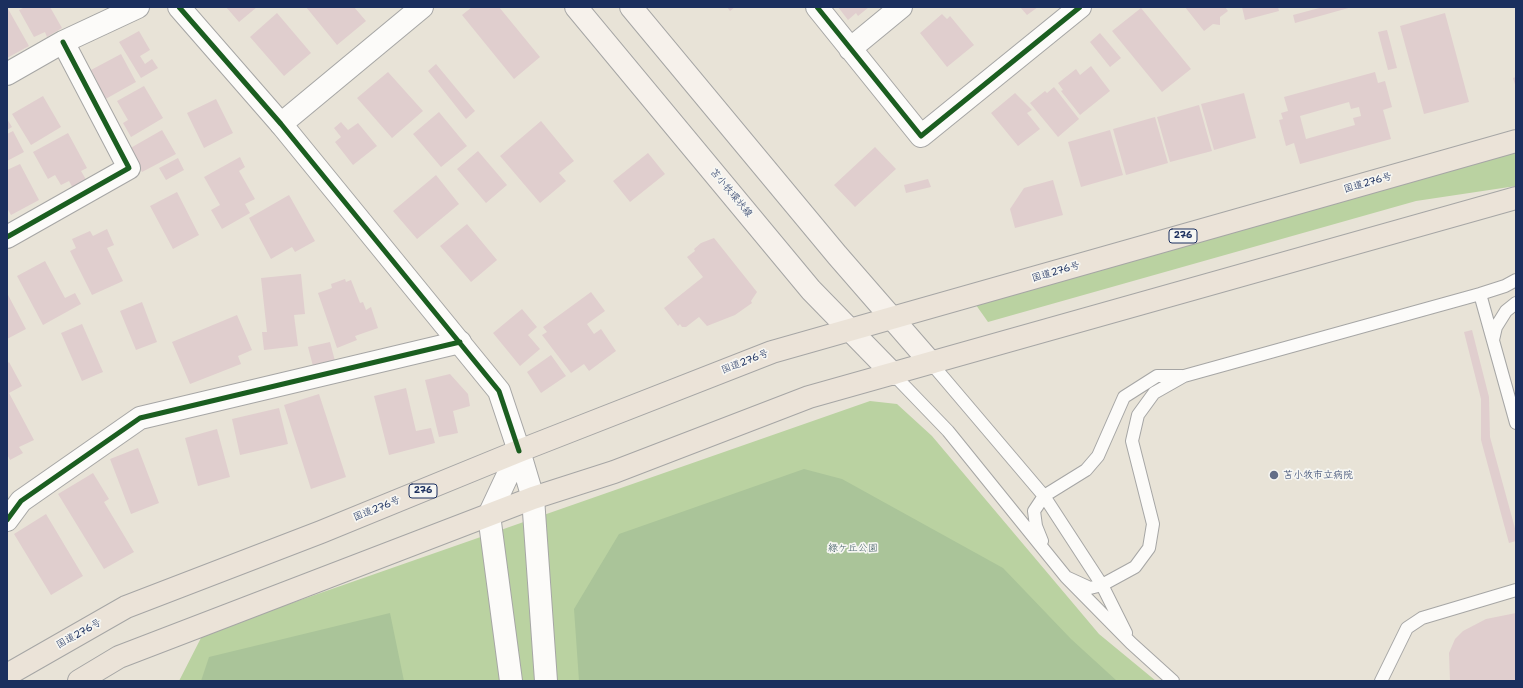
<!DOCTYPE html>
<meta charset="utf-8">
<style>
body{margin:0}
#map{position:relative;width:1523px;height:688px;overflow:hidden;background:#e8e3d7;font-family:"Shantell Sans",sans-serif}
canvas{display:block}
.frame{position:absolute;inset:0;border:8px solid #1b2f5e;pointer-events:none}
</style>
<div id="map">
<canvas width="1523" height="688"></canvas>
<div class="frame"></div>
</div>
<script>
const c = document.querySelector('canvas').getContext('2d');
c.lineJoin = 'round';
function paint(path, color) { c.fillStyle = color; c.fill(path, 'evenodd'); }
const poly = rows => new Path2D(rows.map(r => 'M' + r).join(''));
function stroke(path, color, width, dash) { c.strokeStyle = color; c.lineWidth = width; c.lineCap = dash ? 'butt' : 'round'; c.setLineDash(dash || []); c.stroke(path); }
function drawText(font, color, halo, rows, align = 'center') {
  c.font = font + ' "Shantell Sans","Klee One",sans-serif'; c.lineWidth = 3.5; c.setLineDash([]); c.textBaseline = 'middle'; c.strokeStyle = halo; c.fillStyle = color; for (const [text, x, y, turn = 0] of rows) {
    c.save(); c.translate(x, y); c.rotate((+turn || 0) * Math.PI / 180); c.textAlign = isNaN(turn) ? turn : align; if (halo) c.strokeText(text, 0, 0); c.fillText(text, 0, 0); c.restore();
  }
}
paint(poly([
 [1516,152,1516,186,1416,201,988,322,976,305],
 [870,401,897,404,932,436,1099,634,1156,681,179,681,203,634]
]), '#bad2a1');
paint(poly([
 [804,469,842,479,1003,568,1071,639,1117,681,579,681,574,609,619,534],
 [390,613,404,681,201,681,209,657]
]), '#aac499');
paint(poly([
 [7,7,29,46,7,58],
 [25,7,50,7,62,28,47,37,45,32,34,37,19,10],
 [226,7,257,7,239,22],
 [306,7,354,7,366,21,337,45],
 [472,7,499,7,540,57,514,79,462,15],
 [727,7,735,7,730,11],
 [838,7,869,7,858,16,856,13,848,20],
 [1020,7,1038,7,1027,15],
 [1185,7,1225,7,1228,11,1220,17,1220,25,1213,24,1204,31],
 [1242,7,1278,7,1279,11,1245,20],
 [1323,7,1352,7,1295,23,1293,15],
 [1141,8,1191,69,1162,92,1112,31],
 [277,13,311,53,284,76,250,37],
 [1445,13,1469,102,1424,114,1400,26],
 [942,14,947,19,950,16,974,45,947,67,920,33],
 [1387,30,1397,68,1388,70,1378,32],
 [139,31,150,50,140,56,145,64,152,59,158,68,141,78,119,42],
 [1100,33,1121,58,1110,67,1090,42],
 [121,54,136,82,102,101,94,86,98,83,91,70],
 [436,64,475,111,466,119,428,71],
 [1091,66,1110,91,1080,115,1061,91,1063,90,1058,83,1076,69,1080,75],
 [388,72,423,111,392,138,357,98],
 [1375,72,1378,83,1385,81,1392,107,1383,110,1391,139,1300,164,1294,143,1286,146,1279,120,1283,119,1281,113,1288,111,1284,97],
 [1349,102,1351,109,1359,107,1361,116,1353,118,1355,125,1306,139,1300,116],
 [1516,77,1516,88,1513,78],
 [144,86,163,118,131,137,123,123,128,120,117,101],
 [1054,87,1079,119,1058,137,1030,103,1045,91,1047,93],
 [1015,93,1032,110,1027,113,1040,129,1018,146,991,113],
 [1244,93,1256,138,1214,150,1201,104],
 [43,96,61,127,31,145,12,114],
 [216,99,233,133,204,148,187,113],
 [1199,105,1212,151,1170,162,1157,117],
 [439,112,467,146,441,167,413,134],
 [1155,117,1168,163,1126,175,1113,129],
 [7,119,12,127,7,130],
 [541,121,574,161,559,173,566,181,540,203,500,156],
 [341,122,348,130,358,123,377,146,353,165,335,142,341,137,334,128],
 [162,130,176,154,142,172,134,157,127,150],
 [1110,130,1123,175,1081,187,1068,142],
 [13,131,24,152,7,161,7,134],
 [68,133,87,168,81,171,88,183,74,190,69,181,61,185,55,175,48,179,33,152],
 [875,147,896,169,855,207,834,185],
 [478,151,507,185,486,203,457,169],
 [648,153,665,174,630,202,613,181],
 [240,157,245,167,239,171,255,199,245,204,250,213,222,229,211,210,220,205,204,177],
 [178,158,184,170,166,180,159,168],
 [20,164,39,200,11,215,7,208,7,170],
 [436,175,459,204,417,239,393,211],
 [928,179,931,187,906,193,904,185],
 [1053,180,1063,215,1015,228,1010,209,1024,188],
 [177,192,199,235,173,249,150,206],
 [289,195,315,241,295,252,292,247,271,259,249,218],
 [467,224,497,260,471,282,440,246],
 [107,229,114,245,107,248,123,281,92,295,70,251,76,248,72,239,90,231,93,236],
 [714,238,757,292,751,301,752,303,735,315,707,326,699,317,686,327,682,327,680,324,678,326,664,308,703,277,687,257,695,251,694,249,701,243],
 [45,261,65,298,75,293,81,304,43,325,17,276],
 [301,274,305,314,294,315,298,346,264,350,262,332,267,332,261,278],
 [345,279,346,282,351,280,360,303,363,302,366,310,371,307,378,328,355,336,357,340,337,348,318,293,332,288,331,284],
 [591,292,605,311,587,324,594,334,601,329,616,351,589,371,584,364,571,373,542,335,547,332,543,327],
 [7,293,26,329,7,339],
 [142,302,157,342,136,350,120,311],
 [522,309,537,327,528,335,540,349,520,366,493,333],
 [237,315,252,350,238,356,241,364,190,384,172,342],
 [82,324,103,372,82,381,61,333],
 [1472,330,1489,397,1490,437,1516,532,1516,541,1509,543,1481,440,1481,399,1464,332],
 [330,342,335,361,313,366,308,347],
 [551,355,566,376,541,393,527,372],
 [9,362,22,386,9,393,34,440,19,447,23,453,10,460,7,454,7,364],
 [450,374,468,394,470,406,453,411,458,433,439,437,425,380],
 [406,388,416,431,431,428,435,443,389,455,374,396],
 [319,394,346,477,311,489,284,405],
 [279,408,288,444,240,455,232,419],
 [217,429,230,477,198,486,185,438],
 [138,448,159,503,131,514,110,459],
 [93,473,109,499,104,502,134,552,104,569,58,494],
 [46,514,83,576,51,595,14,534],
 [1516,613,1516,681,1450,681,1449,653,1455,639,1463,631,1486,619]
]), '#e0cece');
const service = poly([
 [1480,294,1516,423],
 [1493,340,1496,327,1506,311,1516,303],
 [931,363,1044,496,1102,585,1126,633],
 [893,374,948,431,1066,577,1131,643,1173,681],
 [1042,541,1036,526,1034,511,1044,496,1086,470,1098,456,1124,397,1157,376,1182,376],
 [1066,577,1090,588,1102,585,1135,567,1149,548,1153,524,1132,441,1138,415,1154,393,1184,376,1480,294,1505,286,1516,280],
 [1381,681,1407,628,1422,618,1516,590]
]);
const minor = poly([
 [817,7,921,136,1080,7],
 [850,49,901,7],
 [7,74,63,42,138,7],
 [281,124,422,7],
 [7,237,129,168,63,42],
 [7,520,21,501,140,418,460,342],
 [511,681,489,515,519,451,533,498,546,681]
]);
const tertiary = poly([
 [179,7,281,124,499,391,519,451]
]);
const secondary = poly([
 [576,7,811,290,893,374],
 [631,7,837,255,931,363]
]);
const trunk = poly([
 [7,675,126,607,321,532,519,451,772,352,1516,141],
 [79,681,119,657,533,498,614,472,809,397,1516,198]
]);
stroke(service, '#a6a6a5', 14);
stroke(minor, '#a6a6a5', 24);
stroke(tertiary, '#a6a6a5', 24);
stroke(secondary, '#a6a6a5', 24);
stroke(trunk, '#a6a6a5', 24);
stroke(service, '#fcfbf9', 12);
stroke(minor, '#fcfbf9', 22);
stroke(tertiary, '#fcfbf9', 22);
stroke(secondary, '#f6f1eb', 22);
stroke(trunk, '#ebe3d8', 22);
stroke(poly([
 [179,7,281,124,499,391,519,451],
 [817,7,921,136,1080,7],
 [7,237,129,168,63,42],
 [7,520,21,501,140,418,460,342]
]), '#1b5e20', 5);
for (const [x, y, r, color] of [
 [1274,475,5,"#636e88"]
]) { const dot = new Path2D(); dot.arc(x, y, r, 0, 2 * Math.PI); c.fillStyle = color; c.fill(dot); stroke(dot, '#f6f6f2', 1.5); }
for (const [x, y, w] of [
 [1183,236,28],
 [423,491,28]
]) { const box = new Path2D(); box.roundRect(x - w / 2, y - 7, w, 14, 3); c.fillStyle = '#f6f6f2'; c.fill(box); stroke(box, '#1b2f5e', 1); }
drawText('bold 9px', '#1b2f5e', null, [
 ["276",1183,236],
 ["276",423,491]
]);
drawText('10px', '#1b2f5e', '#f6f6f2', [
 ["国道276号",1368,183,-16],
 ["苫小牧環状線",731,193,50],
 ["国道276号",1056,272,-16],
 ["国道276号",745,362,-21],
 ["国道276号",377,509,-22],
 ["国道276号",79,634,-29]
]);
drawText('10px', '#1b2f5e', '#f6f6f2', [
 ["苫小牧市立病院",1283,475]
], 'left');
drawText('10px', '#405c65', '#f6f6f2', [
 ["緑ケ丘公園",853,548]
]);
</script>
